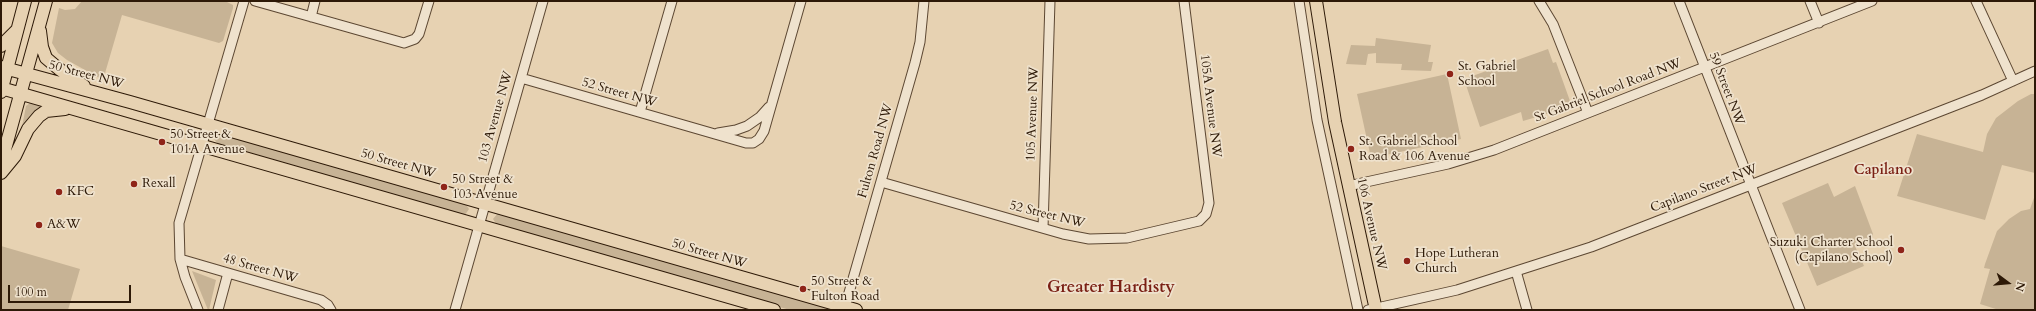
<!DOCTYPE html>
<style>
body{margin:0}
#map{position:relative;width:2036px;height:311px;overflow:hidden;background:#e7d2b2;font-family:Cardo,serif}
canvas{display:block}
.frame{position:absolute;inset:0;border:2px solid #2d1907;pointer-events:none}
.north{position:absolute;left:1988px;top:263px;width:40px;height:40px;-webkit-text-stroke:3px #efe2cd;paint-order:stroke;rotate:106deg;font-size:11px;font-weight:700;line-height:16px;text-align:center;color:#2d1907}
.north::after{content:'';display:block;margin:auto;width:14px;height:18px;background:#2d1907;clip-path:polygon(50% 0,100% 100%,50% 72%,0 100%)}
.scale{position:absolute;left:8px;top:285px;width:123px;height:18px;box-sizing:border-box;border:2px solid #2d1907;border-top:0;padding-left:5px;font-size:12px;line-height:14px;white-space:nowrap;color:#2d1907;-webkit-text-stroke:3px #efe2cd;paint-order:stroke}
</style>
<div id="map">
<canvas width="2036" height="311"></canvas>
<div class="frame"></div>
<div class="north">N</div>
<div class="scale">100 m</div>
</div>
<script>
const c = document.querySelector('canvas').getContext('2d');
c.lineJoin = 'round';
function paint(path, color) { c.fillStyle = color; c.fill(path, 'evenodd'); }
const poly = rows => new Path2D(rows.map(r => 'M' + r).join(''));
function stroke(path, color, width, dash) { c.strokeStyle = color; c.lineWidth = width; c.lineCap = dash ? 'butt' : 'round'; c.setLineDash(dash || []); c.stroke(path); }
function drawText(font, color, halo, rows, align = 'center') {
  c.font = font + ' Cardo,serif'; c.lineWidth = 3.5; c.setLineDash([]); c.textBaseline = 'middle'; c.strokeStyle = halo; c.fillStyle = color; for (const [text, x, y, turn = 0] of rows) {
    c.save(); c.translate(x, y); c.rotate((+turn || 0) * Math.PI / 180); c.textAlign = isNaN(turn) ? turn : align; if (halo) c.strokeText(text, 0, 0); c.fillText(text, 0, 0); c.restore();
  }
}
paint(poly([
 [82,1,225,1,233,5,233,8,223,41,219,43,122,15,103,80,67,60,58,53,52,43,59,8,65,10,75,9],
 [1376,38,1431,45,1428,62,1433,62,1431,71,1401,70,1402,64,1376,63,1376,53,1368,54,1366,65,1346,64,1351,45,1375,46],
 [1548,49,1553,63,1556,62,1570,101,1567,108,1523,121,1521,112,1480,127,1464,79],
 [1447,74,1461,139,1371,158,1357,94],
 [2031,94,2035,94,2035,173,2002,165,1985,220,1897,196,1917,134,1983,152,1987,134,1996,118,2018,101],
 [30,103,39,106,40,107,21,132,26,106],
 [220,132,465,203,469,209,465,215,462,215,219,145,214,139,215,136],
 [1828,183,1834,197,1855,186,1873,234,1872,238,1854,244,1864,266,1817,286,1782,203],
 [2035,195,2035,310,1999,310,1980,304,1990,269,1984,268,1985,264,1997,231,2009,219,2021,211,2030,209],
 [498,213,825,307,829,310,790,310,497,225,493,219],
 [1,246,80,269,68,310,1,310],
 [192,271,216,280,209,310,208,310]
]), '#c7b395');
const minor = poly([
 [255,1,404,43,415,39,419,34,429,1],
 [1299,1,1317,120,1358,310],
 [1539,1,1553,24,1588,113],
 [1679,1,1800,310],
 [1810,1,1819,23],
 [1976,1,2013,81],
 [311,17,315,1],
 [521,78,746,143,753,143,759,139,764,131,801,1],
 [640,112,672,1],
 [718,133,736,130,747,126,760,117,769,107],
 [881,182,1063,234,1089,239,1127,238,1199,221,1206,214,1209,203,1184,1],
 [1348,186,1448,164,1494,150,1872,1],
 [1043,228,1050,1],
 [180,259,321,300,328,305,331,310],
 [1516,271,1527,310],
 [198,310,185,277,180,259,179,223,244,1],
 [218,310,228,273],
 [455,310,543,1],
 [844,310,915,63,920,42,924,1],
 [1368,310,1457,290,1591,247,1982,95,2035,71]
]);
const major = poly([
 [1316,1,1335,122,1376,310],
 [40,31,42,47,46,58,59,69,84,86],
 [1,46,17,30],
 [1,67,130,102,856,310],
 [1,88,774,310],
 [1,92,25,1],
 [1,164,46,1],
 [1,173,15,156,28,129,39,116,46,111,65,109]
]);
stroke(minor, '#5c4732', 11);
stroke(major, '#2d1907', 14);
stroke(minor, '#efe2cd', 9);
stroke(major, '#e7d2b2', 12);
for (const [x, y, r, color] of [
 [1450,74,4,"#8f2418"],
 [162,142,4,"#8f2418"],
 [1351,149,4,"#8f2418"],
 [134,184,4,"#8f2418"],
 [444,187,4,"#8f2418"],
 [59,192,4,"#8f2418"],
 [39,225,4,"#8f2418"],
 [1901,250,4,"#8f2418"],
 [1407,261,4,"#8f2418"],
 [803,289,4,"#8f2418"]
]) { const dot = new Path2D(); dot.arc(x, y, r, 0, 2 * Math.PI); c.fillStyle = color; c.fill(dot); stroke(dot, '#efe2cd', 1.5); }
drawText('13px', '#2d1907', '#efe2cd', [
 ["St. Gabriel",1458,67],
 ["School",1458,82],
 ["50 Street &",170,135],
 ["101A Avenue",170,150],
 ["St. Gabriel School",1359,142],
 ["Road & 106 Avenue",1359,157],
 ["50 Street &",452,180],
 ["103 Avenue",452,195],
 ["Rexall",142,184],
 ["KFC",67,192],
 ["A&W",47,225],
 ["Suzuki Charter School",1893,243,"right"],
 ["(Capilano School)",1893,258,"right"],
 ["Hope Lutheran",1415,254],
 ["Church",1415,269],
 ["50 Street &",811,282],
 ["Fulton Road",811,297]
], 'left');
drawText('13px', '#2d1907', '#efe2cd', [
 ["50 Street NW",86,75,15],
 ["59 Street NW",1726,89,69],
 ["St Gabriel School Road NW",1608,91,-21],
 ["52 Street NW",619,93,16],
 ["105A Avenue NW",1210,106,83],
 ["105 Avenue NW",1033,114,-88],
 ["103 Avenue NW",496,117,-74],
 ["Fulton Road NW",876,151,-74],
 ["50 Street NW",398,164,16],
 ["Capilano Street NW",1704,189,-21],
 ["52 Street NW",1047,215,14],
 ["106 Avenue NW",1371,224,77],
 ["50 Street NW",709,254,16],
 ["48 Street NW",260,269,16]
]);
drawText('bold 14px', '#7a1f14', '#efe2cd', [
 ["Capilano",1883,171]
]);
drawText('bold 17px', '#7a1f14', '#efe2cd', [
 ["Greater Hardisty",1111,288]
]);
</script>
